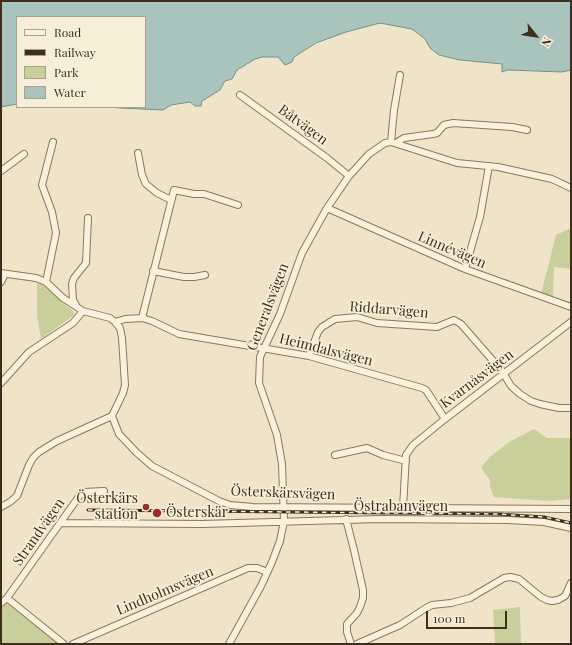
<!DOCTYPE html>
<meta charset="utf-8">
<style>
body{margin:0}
#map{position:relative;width:572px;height:645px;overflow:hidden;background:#f0e4c8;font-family:"Playfair Display",serif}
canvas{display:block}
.frame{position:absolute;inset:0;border:2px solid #3d2e20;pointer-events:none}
.legend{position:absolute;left:16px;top:16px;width:130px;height:92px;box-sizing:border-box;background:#f7eed8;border:1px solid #ada18e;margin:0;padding:5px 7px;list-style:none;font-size:12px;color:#3d2e20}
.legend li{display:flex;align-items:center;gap:8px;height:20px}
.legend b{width:20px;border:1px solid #ada18e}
.north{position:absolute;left:516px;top:16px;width:40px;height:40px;-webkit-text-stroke:3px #f7eed8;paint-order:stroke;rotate:120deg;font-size:11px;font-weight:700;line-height:16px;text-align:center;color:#3d2e20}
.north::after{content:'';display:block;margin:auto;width:14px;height:18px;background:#3d2e20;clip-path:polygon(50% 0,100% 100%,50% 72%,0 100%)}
.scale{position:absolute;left:426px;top:611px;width:81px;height:18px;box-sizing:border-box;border:2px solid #3d2e20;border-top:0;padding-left:5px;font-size:12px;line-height:14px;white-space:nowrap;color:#3d2e20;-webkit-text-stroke:3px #f7eed8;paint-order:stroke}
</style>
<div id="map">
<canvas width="572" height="645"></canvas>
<div class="frame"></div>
<ul class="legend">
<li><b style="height:5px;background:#faf1dc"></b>Road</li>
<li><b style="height:5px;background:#3d2e20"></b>Railway</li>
<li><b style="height:11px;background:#c9cf9b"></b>Park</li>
<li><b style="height:11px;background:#a9c4bc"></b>Water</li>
</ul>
<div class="north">N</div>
<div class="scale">100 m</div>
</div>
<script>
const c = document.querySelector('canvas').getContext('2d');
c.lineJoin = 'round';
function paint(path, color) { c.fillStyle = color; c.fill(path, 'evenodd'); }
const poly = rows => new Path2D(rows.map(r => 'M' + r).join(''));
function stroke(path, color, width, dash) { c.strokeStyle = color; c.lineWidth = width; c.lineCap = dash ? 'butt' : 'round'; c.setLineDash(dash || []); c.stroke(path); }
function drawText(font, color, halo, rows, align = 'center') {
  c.font = font + ' "Playfair Display",serif'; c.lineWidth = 3.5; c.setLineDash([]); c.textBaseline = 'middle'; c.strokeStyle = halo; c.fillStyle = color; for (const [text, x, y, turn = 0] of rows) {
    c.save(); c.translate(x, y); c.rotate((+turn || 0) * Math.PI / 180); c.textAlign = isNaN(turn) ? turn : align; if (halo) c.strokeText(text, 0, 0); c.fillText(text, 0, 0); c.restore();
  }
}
paint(poly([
 [571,228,571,269,554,267,553,297,541,294,556,235],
 [37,283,44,286,65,305,73,311,74,315,41,339,37,316],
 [534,429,547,438,571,438,571,499,549,501,494,497,490,487,490,480,484,472,481,467,491,456,509,442],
 [5,603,11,605,60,644,4,644,1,642,1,606],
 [520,607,521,644,479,644,495,643,493,610]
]), '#c9cf9b');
const water = poly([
 [1,1,571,1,571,70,562,72,508,70,502,72,502,64,460,60,439,55,430,48,425,39,412,29,380,23,346,32,316,43,294,57,292,62,285,65,278,57,262,57,255,59,237,70,232,79,225,81,220,90,202,101,201,106,195,106,190,102,171,105,163,110,120,108,109,107,145,107,145,17,17,17,17,104,1,107,1,1]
]);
paint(water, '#a9c4bc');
stroke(water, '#6f938a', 1);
const minor = poly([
 [240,95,327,158,349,176],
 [391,142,394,110,400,75],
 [396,143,404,138,433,134,437,133,444,125,453,123,512,127,527,130],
 [138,153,142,175,146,184,157,193,171,200],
 [1,171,24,154],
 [327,208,465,269,571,307],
 [465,269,480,217,489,166],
 [153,271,184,277,194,277,205,275],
 [1,273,36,278,46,282,63,298,83,311,110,318,115,322,120,328,122,338,125,385,123,393,112,416,119,434,137,453,152,466,219,501,230,505,253,507,571,509],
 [1,282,5,274],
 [46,282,56,233,52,212,42,185,53,142],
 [76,305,73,300,72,284,74,278,86,263,88,218],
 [142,318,174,190,194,194,204,194,238,205],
 [115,322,125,319,142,318,152,321,179,334,309,356,422,388,426,390,445,419],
 [309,356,318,332,322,327,335,319,357,317,377,323,437,327,454,320,461,324,502,371,511,386,520,394,531,401,540,404,559,408,571,408],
 [1,383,29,352,73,323,83,311],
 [335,455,367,448,383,455,406,461],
 [1,507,10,502,17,496,29,465,33,458,39,452,57,441,112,416],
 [403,508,406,455,413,445,445,419,571,322],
 [346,519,354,550,363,590,363,598,360,607,357,613,347,624,347,632,351,644],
 [61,523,202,524,379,519,508,520,544,522,571,528],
 [7,598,64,644],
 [1,603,7,598,80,495,84,492,104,491],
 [73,644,248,568,257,568,267,572],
 [229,644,261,586,272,562,280,541,284,521,282,464,277,435,259,383,260,357,280,314,302,253,327,208,349,176,369,154,385,143,391,142,457,163,498,167,552,179,571,188],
 [357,644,400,625,426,608,432,605,451,603,470,598,504,578,510,577,519,579,541,597,547,600,552,601,558,600,565,596,571,583]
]);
stroke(minor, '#8d765c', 8);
stroke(minor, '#faf1dc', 6);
const rail = poly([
 [88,510,497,514,544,517,571,523]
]);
stroke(rail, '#3d2e20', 3);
stroke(rail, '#f7eed8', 1.5, [4.5]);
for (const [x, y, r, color] of [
 [146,507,4,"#9e2a2b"],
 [157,513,5,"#9e2a2b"]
]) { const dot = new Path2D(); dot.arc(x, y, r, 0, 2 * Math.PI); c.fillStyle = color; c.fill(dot); stroke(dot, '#f7eed8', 1.5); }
drawText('14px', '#3d2e20', '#f7eed8', [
 ["Båtvägen",303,125,36],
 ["Linnévägen",452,250,23],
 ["Generalsvägen",268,307,-69],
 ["Riddarvägen",389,310,5],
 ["Heimdalsvägen",326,350,14],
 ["Kvarnåsvägen",477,379,-37],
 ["Österskärsvägen",283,493,2],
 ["Östrabanvägen",401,507],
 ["Strandvägen",39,532,-55],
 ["Lindholmsvägen",165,591,-23]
]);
drawText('14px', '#3d2e20', '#f7eed8', [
 ["Österkärs",138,499],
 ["station",138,515],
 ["Österskär",166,513,"left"]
], 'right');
</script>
